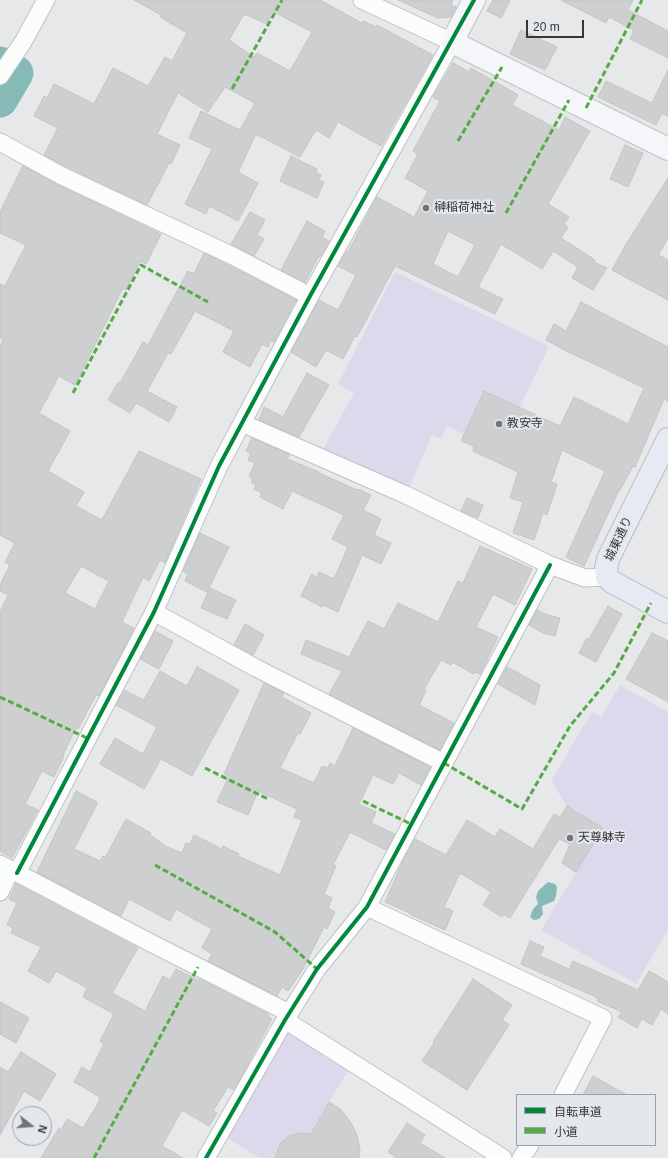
<!DOCTYPE html>
<meta charset="utf-8">
<style>
body{margin:0}
#map{position:relative;width:668px;height:1158px;overflow:hidden;background:#e6e8ea;font-family:Arial,"Noto Sans JP",sans-serif}
canvas{display:block}
.legend{position:absolute;left:516px;top:1094px;width:140px;height:52px;box-sizing:border-box;background:#e4e8ec;border:1px solid #9ea1a4;margin:0;padding:5px 7px;list-style:none;font-size:12px;color:#343638}
.legend li{display:flex;align-items:center;gap:8px;height:20px}
.legend b{width:20px;border:1px solid #9ea1a4}
.north{position:absolute;left:12px;top:1106px;width:40px;height:40px;box-sizing:border-box;background:#e4e8ec;border:1px solid #9ea1a4;border-radius:50%;rotate:107deg;font-size:11px;font-weight:700;line-height:16px;text-align:center;color:#343638}
.north::after{content:'';display:block;margin:auto;width:14px;height:18px;background:#727476;clip-path:polygon(50% 0,100% 100%,50% 72%,0 100%)}
.scale{position:absolute;left:526px;top:20px;width:58px;height:18px;box-sizing:border-box;border:2px solid #343638;border-top:0;padding-left:5px;font-size:12px;line-height:14px;white-space:nowrap;color:#343638;-webkit-text-stroke:3px #e4e8ec;paint-order:stroke}
</style>
<div id="map">
<canvas width="668" height="1158"></canvas>
<ul class="legend">
<li><b style="height:5px;background:#00873e"></b>自転車道</li>
<li><b style="height:5px;background:#54ac46"></b>小道</li>
</ul>
<div class="north">N</div>
<div class="scale">20 m</div>
</div>
<script>
const c = document.querySelector('canvas').getContext('2d');
c.lineJoin = 'round';
function paint(path, color) { c.fillStyle = color; c.fill(path, 'evenodd'); }
const poly = rows => new Path2D(rows.map(r => 'M' + r).join(''));
function stroke(path, color, width, dash) { c.strokeStyle = color; c.lineWidth = width; c.lineCap = dash ? 'butt' : 'round'; c.setLineDash(dash || []); c.stroke(path); }
function drawText(font, color, halo, rows, align = 'center') {
  c.font = font + ' Arial,"Noto Sans JP",sans-serif'; c.lineWidth = 4; c.setLineDash([]); c.textBaseline = 'middle'; c.strokeStyle = halo; c.fillStyle = color; for (const [text, x, y, turn = 0] of rows) {
    c.save(); c.translate(x, y); c.rotate((+turn || 0) * Math.PI / 180); c.textAlign = isNaN(turn) ? turn : align; if (halo) c.strokeText(text, 0, 0); c.fillText(text, 0, 0); c.restore();
  }
}
paint(poly([
 [395,272,549,346,520,407,484,391,464,434,447,426,441,439,432,435,406,495,319,457,354,393,338,384],
 [620,685,668,712,668,929,636,984,541,930,603,828,567,806,551,781,592,712,601,717],
 [285,1020,352,1064,329,1102,310,1135,300,1133,289,1136,280,1144,278,1158,260,1158,220,1134]
]), '#ded8ed');
paint(poly([
 [548,882,555,884,557,887,556,896,554,901,542,906,543,914,539,919,534,920,530,917,533,909,538,904,536,897,538,891]
]), '#86bab6');
stroke(poly([
 [0,64,16,73,0,100]
]), '#86bab6', 35);
const building = poly([
 [134,0,320,0,362,23,363,21,376,27,377,25,433,55,381,146,338,122,329,138,316,130,300,157,256,134,238,172,258,183,238,221,209,206,206,214,185,204,212,149,189,138,201,111,240,130,255,103,225,87,208,112,178,93,157,134,180,145,171,164,169,163,147,205,67,167,44,155,58,128,34,116,44,96,47,98,54,84,94,104,113,68,148,86,165,57,172,61,187,33,160,17,161,15,134,0],
 [272,11,312,32,290,71,257,53,254,57,229,40,244,14,267,24,272,11],
 [398,0,453,0,451,5,456,7,451,17,438,18,398,0],
 [493,0,510,0,501,18,487,11,493,0],
 [561,0,633,0,628,10,668,31,668,58,630,39,634,30,609,17,606,23,561,0],
 [521,30,557,47,545,70,510,54,521,30],
 [453,63,469,72,471,68,518,95,512,105,559,130,565,117,590,131,548,204,569,217,564,224,568,227,561,238,595,260,594,262,607,268,593,290,572,278,578,267,553,251,542,269,501,244,478,287,503,299,495,314,395,266,357,337,355,336,343,359,326,350,316,367,291,352,319,300,338,310,356,275,338,266,347,251,348,252,377,197,414,217,428,191,405,178,418,154,413,151,440,101,433,97,453,63],
 [448,231,475,245,458,277,433,264,448,231],
 [668,70,668,116,662,113,656,125,598,97,606,81,652,103,668,70],
 [625,145,643,153,628,187,610,179,625,145],
 [291,156,317,169,316,172,321,175,319,180,324,182,317,198,280,181,291,156],
 [23,166,58,185,161,234,146,264,140,261,126,290,123,288,75,385,59,376,39,413,70,431,48,471,84,492,76,506,102,520,139,451,201,479,165,563,160,560,149,581,143,577,122,622,134,628,99,696,96,695,78,729,76,728,63,755,64,756,54,777,42,771,25,804,38,810,12,858,0,851,0,612,8,595,0,591,0,585,10,565,5,562,15,543,0,535,0,347,3,339,0,338,0,284,5,286,26,245,0,233,0,212,23,166],
 [81,566,109,581,95,609,65,593,81,566],
 [668,178,668,238,658,255,668,260,668,300,612,270,625,246,668,178],
 [250,212,265,220,257,235,264,239,254,256,231,244,250,212],
 [307,221,325,231,322,237,329,241,321,256,319,256,305,282,281,270,307,221],
 [204,253,296,300,274,342,271,341,268,347,262,344,250,367,223,352,234,331,195,311,171,354,168,353,147,391,177,407,169,422,136,403,130,413,108,400,118,382,120,383,143,342,148,345,188,271,194,274,204,253],
 [581,302,668,347,668,401,664,399,635,467,633,466,620,490,619,490,584,566,566,557,605,471,562,450,551,482,557,484,547,515,543,513,534,540,513,533,523,502,510,498,518,472,473,451,474,446,461,441,484,391,560,426,574,397,628,424,644,388,603,368,568,352,546,340,554,324,566,331,581,302],
 [307,373,329,385,299,437,259,420,264,407,283,417,307,373],
 [252,438,290,455,287,459,319,472,319,473,357,490,358,489,371,495,363,510,381,519,374,535,391,543,381,564,362,555,338,612,323,605,322,607,301,596,312,574,317,577,319,572,334,579,348,547,332,539,344,515,292,491,283,509,260,497,262,493,254,489,256,485,251,482,253,479,249,476,255,463,248,460,251,453,246,451,252,438],
 [467,498,483,505,478,518,461,511,467,498],
 [200,533,229,547,207,592,185,581,188,574,183,571,200,533],
 [480,546,532,569,515,605,493,594,476,627,498,637,480,674,475,672,474,674,452,662,451,665,441,660,424,689,426,691,419,705,454,723,440,750,329,694,342,671,301,654,306,640,349,657,368,621,384,629,398,603,438,622,458,581,463,583,480,546],
 [210,588,236,600,227,619,201,608,210,588],
 [608,606,622,614,596,662,579,653,587,638,589,639,608,606],
 [537,610,547,615,560,618,555,636,543,633,529,625,537,610],
 [245,624,264,635,253,655,234,645,245,624],
 [155,631,173,641,159,669,140,659,155,631],
 [652,633,668,641,668,702,626,679,652,633],
 [197,667,239,690,192,776,161,759,144,789,100,764,115,738,143,754,157,727,116,705,124,690,144,700,160,671,187,686,197,667],
 [507,667,540,685,535,705,498,684,507,667],
 [264,683,284,693,282,697,311,713,300,734,298,733,280,768,314,783,322,766,328,768,330,763,335,766,353,728,430,767,421,785,399,773,393,784,373,775,359,804,376,812,371,823,395,834,386,850,350,832,333,865,336,866,324,894,332,898,328,908,335,912,327,929,324,927,303,969,288,991,282,987,277,996,208,961,212,954,202,948,212,929,176,909,170,921,129,899,121,916,37,872,76,791,97,802,97,804,74,849,100,861,103,856,105,858,126,819,151,833,150,835,167,847,182,853,186,843,190,844,194,835,222,849,223,846,239,854,238,856,280,875,302,820,294,817,297,809,258,791,248,815,217,802,229,776,224,774,264,683],
 [567,806,603,828,576,872,562,863,570,844,559,839,510,918,503,914,502,917,483,905,491,892,460,873,444,907,453,911,445,930,409,914,410,913,385,902,403,861,415,839,446,855,467,820,495,837,500,829,533,849,554,814,560,817,567,806],
 [16,884,138,948,112,993,145,1011,163,976,170,980,176,969,198,980,199,979,266,1013,269,1015,268,1017,272,1019,234,1090,228,1087,213,1111,217,1113,209,1126,182,1110,162,1146,183,1158,41,1158,59,1128,61,1130,67,1119,83,1128,100,1100,99,1099,100,1097,74,1082,82,1067,90,1072,104,1044,100,1041,114,1014,83,997,87,988,56,971,49,983,28,971,41,947,11,933,13,928,7,925,17,903,9,899,16,884],
 [530,941,544,947,540,956,569,969,573,961,638,990,649,971,668,982,668,1014,661,1009,652,1025,642,1019,637,1028,618,1017,622,1012,597,1001,598,998,521,964,530,941],
 [473,979,512,1005,502,1020,509,1025,467,1090,422,1061,434,1043,433,1042,473,979],
 [0,1002,29,1018,16,1043,0,1034,0,1002],
 [21,1052,56,1074,40,1101,24,1091,0,1135,0,1067,8,1072,21,1052],
 [593,1076,627,1095,583,1095,593,1076],
 [329,1102,340,1109,350,1121,357,1135,360,1150,359,1158,275,1158,280,1144,289,1136,300,1133,311,1134,329,1102],
 [407,1123,425,1135,420,1143,445,1158,397,1158,388,1152,407,1123]
]);
paint(building, '#cdcfd0');
stroke(building, '#c2c4c5', 1);
const street = poly([
 [0,76,23,42,46,0],
 [0,142,62,176,233,256,310,296],
 [242,423,406,495,550,565,585,578,607,577],
 [154,612,256,668,444,763],
 [0,864,149,942,289,1013],
 [17,873,154,612,219,466,310,296,452,42,362,0],
 [0,892,11,870],
 [367,907,603,1018,563,1095],
 [285,1020,503,1158],
 [206,1158,285,1020,317,969,367,907,550,565],
 [521,1158,530,1145]
]);
const secondary = poly([
 [474,0,452,42,668,149]
]);
const highway = poly([
 [668,439,608,559,606,568,607,577,612,582,668,612]
]);
stroke(street, '#c0c2c3', 19);
stroke(secondary, '#c0c2c3', 24);
stroke(highway, '#b8bac4', 24);
stroke(street, '#fbfcfc', 17);
stroke(secondary, '#f5f6f9', 22);
stroke(highway, '#e7eaf2', 22);
stroke(poly([
 [232,89,282,0],
 [586,108,642,0],
 [458,141,502,67],
 [506,213,569,100],
 [73,393,141,265,208,302],
 [0,697,87,738],
 [444,763,522,809,570,726,614,673,651,603],
 [205,768,268,799],
 [363,801,411,824],
 [155,865,275,932,317,969],
 [94,1158,198,967]
]), '#54ac46', 3, [6, 3]);
stroke(poly([
 [17,873,154,612,219,466,310,296,474,0],
 [206,1158,285,1020,317,969,367,907,550,565]
]), '#00873e', 4);
for (const [x, y, r, color] of [
 [426,208,4,"#727476"],
 [499,424,4,"#727476"],
 [570,838,4,"#727476"]
]) { const dot = new Path2D(); dot.arc(x, y, r, 0, 2 * Math.PI); c.fillStyle = color; c.fill(dot); stroke(dot, '#e4e8ec', 1.5); }
drawText('12px', '#343638', '#e4e8ec', [
 ["榊稲荷神社",434,208],
 ["教安寺",507,424],
 ["天尊躰寺",578,838]
], 'left');
drawText('12px', '#343638', '#e4e8ec', [
 ["城東通り",619,539,-65]
]);
</script>
